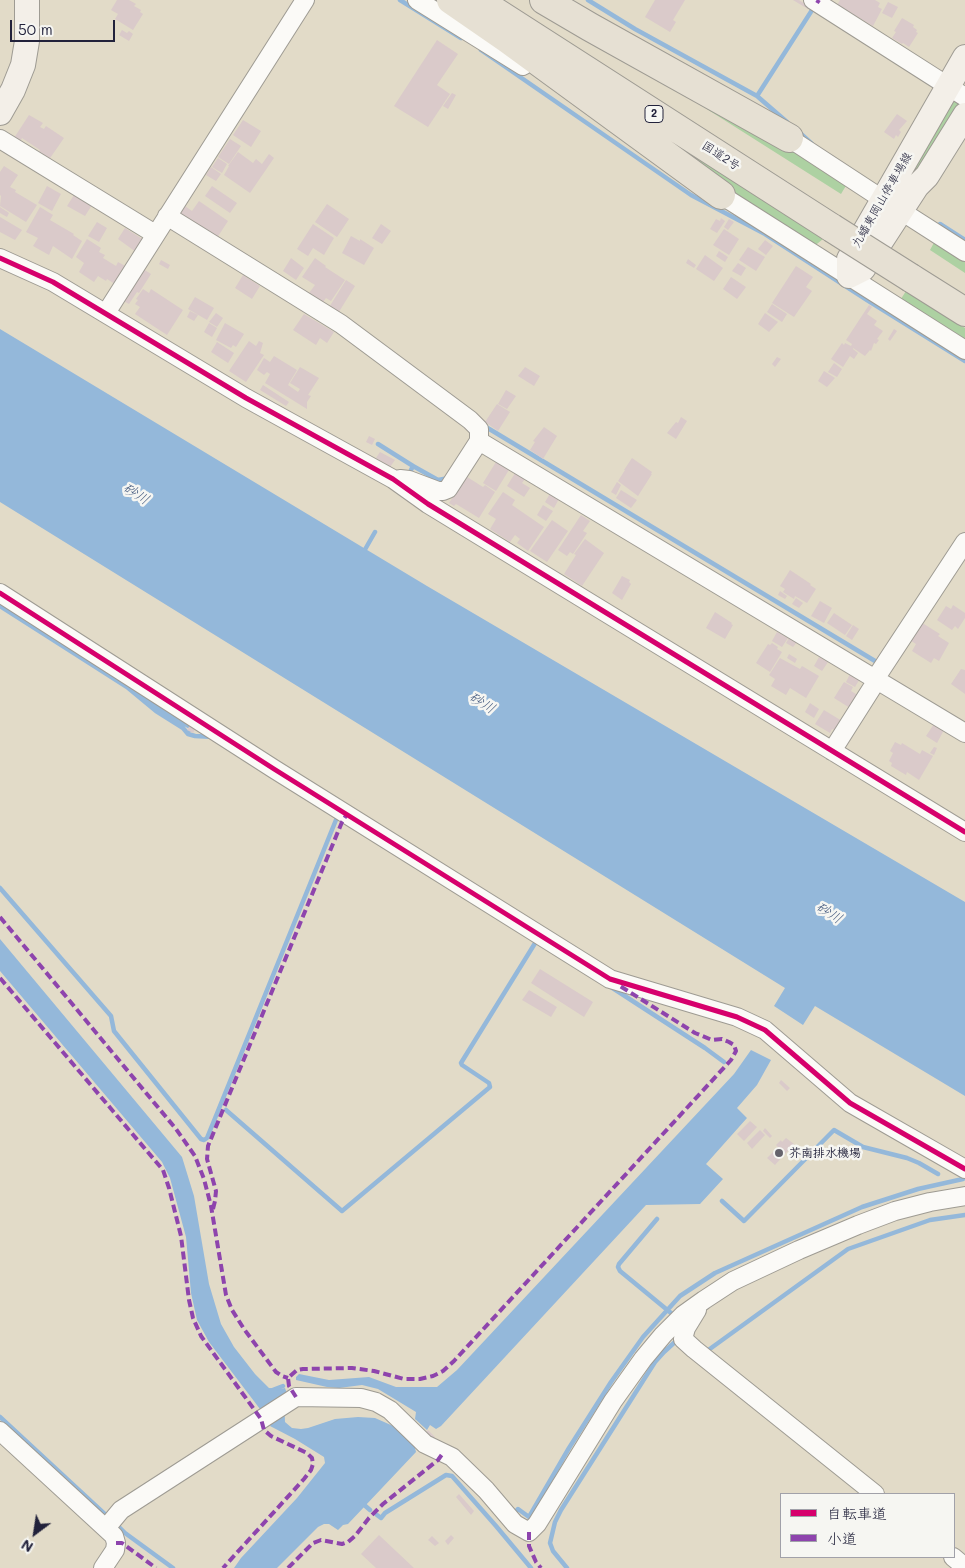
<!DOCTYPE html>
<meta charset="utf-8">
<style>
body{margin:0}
#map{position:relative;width:965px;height:1568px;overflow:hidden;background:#e2dbc8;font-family:Mali,"Klee One",sans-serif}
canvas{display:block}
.legend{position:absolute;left:780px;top:1493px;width:175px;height:65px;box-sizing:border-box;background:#f6f6f2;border:1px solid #a1a1a9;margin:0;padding:6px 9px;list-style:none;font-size:15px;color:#22223b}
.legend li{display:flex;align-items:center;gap:10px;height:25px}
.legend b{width:25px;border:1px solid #a1a1a9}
.north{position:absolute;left:10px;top:1508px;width:50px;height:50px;-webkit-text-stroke:4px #f6f6f2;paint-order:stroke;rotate:211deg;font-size:14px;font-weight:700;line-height:20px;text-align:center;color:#22223b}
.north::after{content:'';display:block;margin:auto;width:18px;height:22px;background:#22223b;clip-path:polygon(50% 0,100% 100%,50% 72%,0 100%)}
.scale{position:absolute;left:10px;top:20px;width:105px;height:22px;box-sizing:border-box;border:2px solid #22223b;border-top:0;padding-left:6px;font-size:15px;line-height:18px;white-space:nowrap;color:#22223b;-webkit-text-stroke:4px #f6f6f2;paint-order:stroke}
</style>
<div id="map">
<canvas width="965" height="1568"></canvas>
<ul class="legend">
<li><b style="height:6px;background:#d6006c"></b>自転車道</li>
<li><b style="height:6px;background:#8e44ad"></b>小道</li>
</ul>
<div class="north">N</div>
<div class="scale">50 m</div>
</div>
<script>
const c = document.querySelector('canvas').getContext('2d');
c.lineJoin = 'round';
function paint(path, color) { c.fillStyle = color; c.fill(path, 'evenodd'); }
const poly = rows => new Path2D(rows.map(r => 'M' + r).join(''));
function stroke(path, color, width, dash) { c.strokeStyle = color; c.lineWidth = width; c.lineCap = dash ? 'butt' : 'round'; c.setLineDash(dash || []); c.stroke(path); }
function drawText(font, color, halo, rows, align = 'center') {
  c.font = font + ' Mali,"Klee One",sans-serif'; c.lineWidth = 5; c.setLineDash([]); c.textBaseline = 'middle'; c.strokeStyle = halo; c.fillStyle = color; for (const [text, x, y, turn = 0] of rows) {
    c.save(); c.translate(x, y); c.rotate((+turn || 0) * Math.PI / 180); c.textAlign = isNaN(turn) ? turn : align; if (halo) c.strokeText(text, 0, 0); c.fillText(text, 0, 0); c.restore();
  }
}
paint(poly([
 [631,61,759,130,847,184,841,194],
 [949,96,961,103,916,179,904,172],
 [599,99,609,101,823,239,812,248],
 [936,239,965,258,965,273,930,250],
 [906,291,965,328,965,342,899,302]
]), '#add1a2');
paint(poly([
 [0,329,427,586,965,902,965,1096,815,1006,803,1025,774,1006,785,988,0,502],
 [0,939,182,1157,194,1196,209,1284,221,1324,234,1347,255,1374,269,1388,280,1389,285,1388,287,1394,284,1400,285,1422,292,1428,301,1429,308,1428,335,1419,358,1417,375,1418,400,1429,413,1440,416,1452,348,1524,343,1525,338,1530,329,1524,324,1524,318,1527,277,1568,234,1568,241,1558,297,1498,325,1463,324,1457,295,1439,270,1426,272,1423,263,1413,209,1342,197,1320,191,1293,186,1237,170,1178,162,1162,0,971],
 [751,1050,771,1060,757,1085,737,1108,747,1118,706,1164,723,1179,700,1204,646,1205,441,1426,436,1429,430,1425,427,1430,415,1419,416,1412,378,1389,362,1385,339,1388,327,1387,296,1380,296,1377,299,1374,329,1380,369,1377,396,1387,437,1387,457,1370,734,1074]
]), '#94b8da');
stroke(poly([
 [400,0,461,38],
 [588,0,635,29,757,96,787,122],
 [481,50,691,195,765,234,867,300,965,361],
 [757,96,814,7],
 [799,132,812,144],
 [940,224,965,240],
 [486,427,880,664],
 [378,444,413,466],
 [411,470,413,466,438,480,449,478],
 [363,553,375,532],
 [0,606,127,687,156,711,183,728,188,734,195,736,213,737],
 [139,692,158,708,192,728,190,730],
 [0,888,111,1016,114,1031,201,1139,204,1140,207,1138,338,815],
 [611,987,705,1048,724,1062],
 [226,1110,342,1211,490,1087,489,1083,462,1065,461,1063,537,940],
 [722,1201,744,1221,834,1130,863,1147,907,1158,919,1163,938,1174],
 [657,1219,619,1264,618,1267,620,1271,671,1313],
 [707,1351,848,1249,930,1220,965,1215],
 [270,1391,283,1386],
 [0,1417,109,1518],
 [362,1503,370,1510],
 [377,1515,381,1518,385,1513,446,1475,452,1476,496,1526,531,1568],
 [513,1515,518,1509,529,1517,569,1448,611,1382,643,1337,680,1296,715,1273,862,1207,918,1189,963,1179],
 [115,1523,125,1533,173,1568],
 [567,1568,553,1551,550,1543,555,1522,561,1510,655,1362,664,1352,676,1341]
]), '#94b8da', 4.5);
paint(poly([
 [117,0,129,0,136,4,134,6,141,10,140,12,143,14,133,30,115,19,118,14,111,10],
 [655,0,685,0,673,20,676,22,670,32,645,17],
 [793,0,799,0,810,7,808,9],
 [840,0,875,0,880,3,878,7,882,9,873,26,837,5],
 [888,2,898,7,892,18,882,13],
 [902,18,914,25,913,27,917,30,916,32,918,33,909,47,903,43,902,44,892,38,896,32,894,31],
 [122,30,127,33,129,31,133,34,129,41,119,35],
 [437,40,458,54,437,85,450,94,428,127,394,106],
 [452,93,456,95,448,109,443,106],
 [897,114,907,121,899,130,901,132,898,137,896,135,894,139,884,132],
 [29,115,43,123,40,127,44,129,46,126,64,138,46,164,36,157,40,150,22,138,20,142,14,138],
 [243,120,261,131,251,147,233,135],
 [230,139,241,146,229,164,218,157],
 [238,152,253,163,256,159,262,164,269,154,274,158,250,193,224,175,229,166,228,166],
 [218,158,227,164,222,173,212,167],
 [4,166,18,175,10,187,16,190,15,192,37,205,26,222,0,206,1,196,0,195,0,172],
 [211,167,221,174,216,181,206,175],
 [47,186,61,194,52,211,38,203],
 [212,186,237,203,230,213,205,196],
 [74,195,92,205,85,216,67,206],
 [199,201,228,221,215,241,211,233,187,218,186,220,179,216,185,206,192,211],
 [327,204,349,219,337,237,315,222],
 [0,207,9,213,7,217,0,213],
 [40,207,53,215,50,220,74,234,73,235,82,241,72,259,53,246,49,255,33,246,38,238,26,232],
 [0,217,22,230,15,240,0,232],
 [721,218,725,221,717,233,710,229,716,219,720,221],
 [729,219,734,222,728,230,724,227],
 [97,222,107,228,99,242,88,236],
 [313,224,334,238,324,255,313,248,308,256,297,249],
 [381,224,391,231,382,244,372,238],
 [125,228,144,240,136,252,118,239],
 [724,229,739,239,729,255,713,245],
 [351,236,360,241,360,239,374,248,364,265,342,253],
 [87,239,101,248,99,252,105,255,103,258,116,266,118,262,129,268,118,286,107,279,106,281,98,276,94,282,79,272,84,263,76,257],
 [765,240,773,246,766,255,758,249],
 [748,247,765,257,756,271,739,260],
 [719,251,728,257,725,262,716,256],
 [705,255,723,268,714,281,696,269],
 [291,258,304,268,296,280,283,271],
 [315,258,326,266,325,267,345,280,331,301,326,298,323,302,309,293,315,285,302,277],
 [688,259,696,265,694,268,686,263],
 [161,260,170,265,168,269,159,264],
 [738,263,746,268,741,276,732,271],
 [796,266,813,277,806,287,812,291,794,317,772,303],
 [140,267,151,274,139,293,137,292,129,304,120,299],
 [243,275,260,286,252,299,235,288],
 [731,277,746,287,737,299,723,289],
 [346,280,355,286,337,315,328,309],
 [143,289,149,293,151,289,183,310,167,335,135,314,140,307,135,304,138,300,136,299],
 [195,297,214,308,207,320,188,309],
 [772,304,787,314,782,322,767,312],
 [869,305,872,307,867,314,877,321,874,325,883,331,877,339,879,340,876,344,874,343,871,351,870,350,865,356,853,348,853,349,858,353,854,359,850,356,843,367,831,359,842,343,844,345,845,343,851,346,852,344,846,340],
 [190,311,198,315,194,321,187,317],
 [216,313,223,318,217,327,209,322],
 [765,313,778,322,769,332,758,324],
 [304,314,334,332,327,343,320,338,316,345,293,330],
 [209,323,217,328,212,337,204,332],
 [225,323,244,334,236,347,233,345,231,348,216,340],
 [894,329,897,331,890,341,888,339],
 [249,341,256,346,259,341,263,343,260,353,264,355,246,382,229,371],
 [217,342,234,353,228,363,211,352],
 [274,356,297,370,288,385,298,392,300,389,290,383,300,367,319,378,308,395,311,396,307,402,307,409,265,383,270,374,267,372,264,375,257,370,264,358,270,362],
 [777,357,781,359,775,367,772,364],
 [834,363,842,369,837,377,828,372],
 [525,367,540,376,534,386,518,376],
 [824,371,835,378,827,387,818,381],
 [263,385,289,402,286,406,260,390],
 [506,390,516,396,507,409,498,404],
 [497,404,510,412,498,431,485,422],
 [681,417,687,421,676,439,667,433,676,422,678,423],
 [544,427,557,436,543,459,530,450,535,442,533,441],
 [369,436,375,439,372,445,366,442],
 [380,452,395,460,390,467,376,458],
 [499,457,512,465,496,491,483,483],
 [632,458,652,472,651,474,652,474,638,496,618,481,625,470,624,470],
 [517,470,527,476,522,483,530,488,524,497,507,486],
 [464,475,483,487,485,485,495,492,479,518,456,504,454,506,449,503,453,497,451,495],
 [617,482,621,485,616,495,611,492],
 [621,490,637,500,631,508,616,498],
 [503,492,515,500,512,505,544,527,528,551,517,543,520,539,515,535,510,542,490,529,496,519,488,514],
 [551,492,560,497,554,508,545,502],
 [543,505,553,511,546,521,537,515],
 [581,515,590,521,583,531,587,533,573,554,570,552,567,556,558,550],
 [552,520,568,531,547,562,530,551],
 [585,539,604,553,582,586,564,574,576,555,574,554],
 [790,570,811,584,810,585,816,589,807,603,795,596,794,599,783,592,785,589,780,586],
 [622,576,630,580,629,582,631,584,622,600,612,593],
 [780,591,787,596,785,599,778,595],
 [796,598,803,603,799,608,792,604],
 [820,601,832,608,824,623,811,616],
 [953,605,965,613,965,618,958,629,955,626,952,630,937,620,946,606,951,609],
 [715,612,732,623,731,624,733,625,725,639,706,628],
 [834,613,852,625,845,635,827,623],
 [919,621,940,634,938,636,949,643,939,661,934,658,931,663,912,651,916,644,908,639],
 [853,625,859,629,852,640,846,636],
 [777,632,788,638,782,647,772,641],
 [789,638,797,642,793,647,786,643],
 [772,643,778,647,777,649,782,652,770,672,756,663,768,644,770,645],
 [789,654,797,659,795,663,787,658],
 [819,657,828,662,822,671,814,666],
 [780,658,800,669,802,666,819,676,806,698,790,688,786,695,771,686,775,679,769,675],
 [961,669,965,670,965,694,951,684],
 [851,672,861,677,855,687,846,682],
 [844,682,853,687,851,691,861,697,850,708,834,698],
 [810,703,819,709,814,718,805,712],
 [824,710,842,721,836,731,832,729,830,733,815,724],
 [934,724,944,730,937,743,926,736],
 [190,725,196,728,193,733,187,730],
 [895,742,901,745,902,743,920,754,922,750,933,756,919,780,907,772,906,775,891,766,892,763,889,761,893,753,890,751],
 [934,747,937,748,934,755,930,753],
 [540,969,593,1002,584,1017,531,983],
 [529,990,557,1007,551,1017,522,1000],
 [781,1080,790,1088,787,1091,779,1083],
 [750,1121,757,1127,744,1141,737,1134],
 [765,1128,772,1136,770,1138,763,1131],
 [760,1130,765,1135,752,1149,747,1143],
 [786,1138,794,1144,775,1165,767,1158,778,1147,776,1145,781,1140,782,1142],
 [428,1430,435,1437,430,1442,423,1436],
 [459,1494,474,1511,471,1515,456,1497],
 [379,1535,414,1568,376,1568,361,1554],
 [451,1535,454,1538,448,1545,445,1541],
 [432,1536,439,1543,435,1546,428,1540]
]), '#dacaca');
const street = poly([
 [417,0,523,66],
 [813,0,965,97],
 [781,131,789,138,873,193,965,252],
 [0,139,155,234],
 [712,191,721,195,965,350],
 [167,216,341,324,470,420,479,429,479,441,965,733],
 [0,258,53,282,246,398,393,479,428,504,965,832],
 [106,313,305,0],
 [400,479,409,480,438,491,443,491,448,489,479,441],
 [0,593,274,769,610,979,737,1017,765,1030,850,1103,965,1169],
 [875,679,965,542],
 [832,751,877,680],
 [697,1310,686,1328,683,1339,694,1349,875,1494],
 [0,1431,114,1536,116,1543,115,1550,103,1568],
 [106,1528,121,1510,296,1397,361,1398,376,1402,390,1410,425,1444,452,1457,486,1490,515,1524,529,1532,537,1524,613,1401,643,1359,663,1335,683,1315,704,1300,733,1281,799,1250,858,1225,895,1211,930,1202,965,1196],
 [953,1557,965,1567]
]);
const secondary = poly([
 [965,57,849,259,849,276,863,269,917,186,927,176,965,115],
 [0,113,13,90,23,65,27,41,27,0]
]);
const highway = poly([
 [451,0,506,38,721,195],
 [477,0,832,228],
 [544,0,590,27,789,138],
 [911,278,965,312]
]);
stroke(street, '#9e9b93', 20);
stroke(secondary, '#9e9b93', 26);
stroke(highway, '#9e9b93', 30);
stroke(street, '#fbfaf7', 18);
stroke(secondary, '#f3efe8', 24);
stroke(highway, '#e6e0d3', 28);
const highwayBridge = poly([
 [832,228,911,278]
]);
stroke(highwayBridge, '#9e9b93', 30, []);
stroke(highwayBridge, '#e6e0d3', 28);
stroke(poly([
 [817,3,819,0],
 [0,917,176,1129,195,1156,204,1179,211,1206,226,1295,232,1310,244,1329,276,1372,282,1376,288,1378],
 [0,978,163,1170,169,1188,181,1236,189,1300,193,1318,201,1336,261,1419,264,1430,271,1436,307,1453,312,1458,313,1464,311,1470,304,1479,223,1568],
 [213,1209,215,1201,216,1191,207,1159,208,1146,342,822,347,814],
 [296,1397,289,1386,288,1378,297,1370,303,1369,352,1368,374,1371,404,1379,420,1379,433,1376,443,1371,454,1361,731,1060,736,1051,734,1045,729,1042,722,1039,712,1040,695,1033,620,986],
 [529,1532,529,1546,536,1562,541,1568],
 [116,1543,122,1543,156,1568],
 [288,1568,313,1543,321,1540,342,1544,348,1542,355,1536,369,1518,383,1504,438,1460,443,1453]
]), '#8e44ad', 4, [8, 4]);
stroke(poly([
 [0,258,53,282,246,398,393,479,428,504,965,832],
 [0,593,274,769,610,979,737,1017,765,1030,850,1103,965,1169]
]), '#d6006c', 5);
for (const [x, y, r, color] of [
 [779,1153,5,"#65636c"]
]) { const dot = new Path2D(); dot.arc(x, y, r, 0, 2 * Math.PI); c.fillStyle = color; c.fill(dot); stroke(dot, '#f6f6f2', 2); }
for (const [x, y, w] of [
 [654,114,18]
]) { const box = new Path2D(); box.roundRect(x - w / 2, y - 8.5, w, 17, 4); c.fillStyle = '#f6f6f2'; c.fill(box); stroke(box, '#22223b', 1); }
drawText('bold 11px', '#22223b', null, [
 ["2",654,114]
]);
drawText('12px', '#22223b', '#f6f6f2', [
 ["国道2号",721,156,33],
 ["九蟠東岡山停車場線",882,200,-60]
]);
drawText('bold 12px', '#22223b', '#f6f6f2', [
 ["芥南排水機場",789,1153]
], 'left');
drawText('italic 14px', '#42587d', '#f6f6f2', [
 ["砂川",136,494,31],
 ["砂川",482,703,31],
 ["砂川",829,913,31]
]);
</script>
